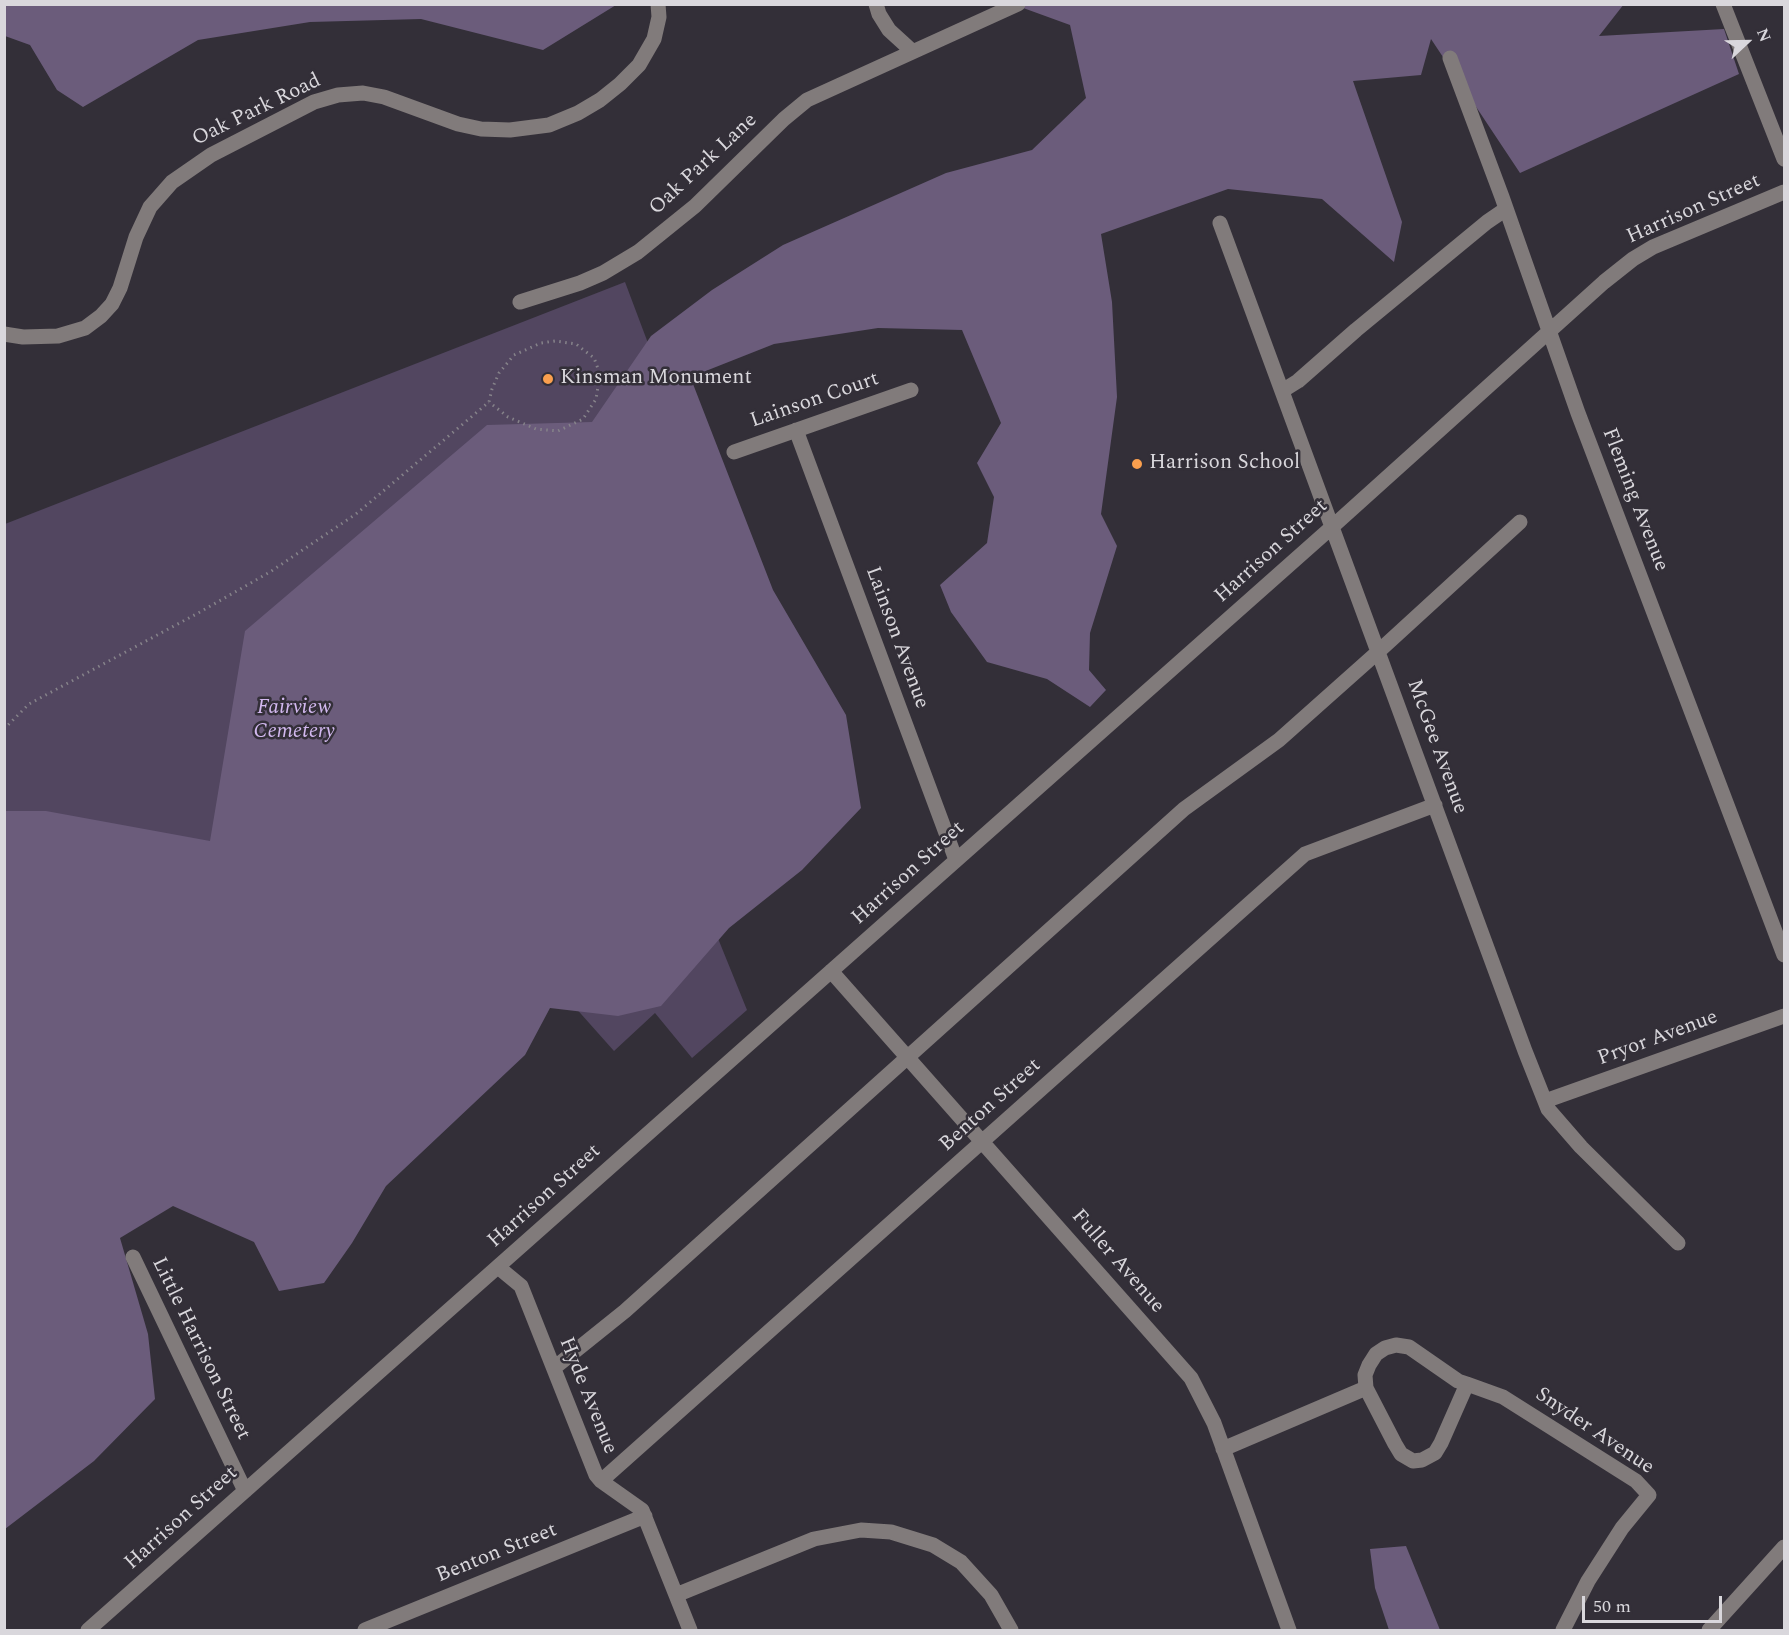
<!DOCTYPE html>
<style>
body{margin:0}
#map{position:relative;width:1789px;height:1635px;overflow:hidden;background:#332f38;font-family:Spectral,serif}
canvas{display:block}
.frame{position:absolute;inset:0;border:6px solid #d9d7dc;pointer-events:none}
.north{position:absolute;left:1717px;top:12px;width:60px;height:60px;-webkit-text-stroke:4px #332f38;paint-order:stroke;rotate:68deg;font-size:16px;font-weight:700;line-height:24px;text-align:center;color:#d9d7dc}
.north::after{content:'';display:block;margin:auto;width:21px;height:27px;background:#d9d7dc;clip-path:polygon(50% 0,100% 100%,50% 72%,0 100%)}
.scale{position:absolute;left:1582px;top:1596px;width:140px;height:27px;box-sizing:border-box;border:3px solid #d9d7dc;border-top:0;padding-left:8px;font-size:18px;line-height:21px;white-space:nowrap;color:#d9d7dc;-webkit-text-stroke:4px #332f38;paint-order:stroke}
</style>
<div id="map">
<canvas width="1789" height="1635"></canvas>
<div class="frame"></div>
<div class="north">N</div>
<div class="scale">50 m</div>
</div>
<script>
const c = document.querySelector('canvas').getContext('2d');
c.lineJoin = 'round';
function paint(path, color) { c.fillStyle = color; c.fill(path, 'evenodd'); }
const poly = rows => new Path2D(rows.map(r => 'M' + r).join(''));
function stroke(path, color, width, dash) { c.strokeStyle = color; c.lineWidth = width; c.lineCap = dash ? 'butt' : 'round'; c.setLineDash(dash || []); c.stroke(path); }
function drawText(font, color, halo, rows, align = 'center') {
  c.font = font + ' Spectral,serif'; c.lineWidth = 5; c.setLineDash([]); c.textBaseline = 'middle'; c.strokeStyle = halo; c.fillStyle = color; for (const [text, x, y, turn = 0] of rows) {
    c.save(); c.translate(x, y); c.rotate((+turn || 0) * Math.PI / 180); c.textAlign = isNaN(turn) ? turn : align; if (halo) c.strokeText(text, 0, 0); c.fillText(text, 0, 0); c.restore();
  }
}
paint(poly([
 [625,282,818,795,685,857,747,1010,692,1058,655,1013,614,1051,500,923,5,1274,5,524]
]), '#524660');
paint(poly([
 [1624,4,1599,36,1724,29,1739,74,1520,173,1431,39,1421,75,1353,81,1402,222,1394,262,1322,199,1228,189,1101,234,1112,302,1117,397,1101,514,1117,546,1090,633,1089,670,1106,690,1090,707,1047,679,987,662,951,612,940,585,987,543,994,497,977,463,1001,423,962,330,878,328,774,344,688,378,693,384,773,590,846,715,861,808,802,870,729,928,661,1006,618,1016,550,1008,525,1055,386,1186,352,1243,324,1283,279,1291,254,1242,173,1206,120,1238,148,1334,155,1399,94,1461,5,1529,5,811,46,811,210,841,245,631,487,425,592,422,651,336,712,290,783,245,946,173,1032,150,1086,98,1070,25,1015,5],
 [4,5,5,4,616,5,543,50,421,19,310,22,198,40,83,107,57,90,30,45,5,36],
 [1406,1546,1440,1630,1389,1630,1375,1588,1370,1549]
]), '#6b5c7b');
stroke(poly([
 [4,729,29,704,200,612,270,572,356,514,489,402,492,389,499,373,514,355,541,343,555,341,576,344,594,358,600,374,596,399,583,419,558,431,536,429,508,417,489,402]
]), '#86838a', 3, [1.5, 4.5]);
stroke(poly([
 [876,4,879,14,889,30,912,51],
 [1723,4,1784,159],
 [1450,58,1502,197,1578,413,1784,955],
 [1220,223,1525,1051,1548,1109,1581,1147,1678,1243],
 [520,302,580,283,603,273,638,252,695,206,784,119,807,100,1018,4],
 [4,334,23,337,58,336,85,328,101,316,112,304,120,288,136,237,150,207,172,182,211,155,314,102,338,95,363,93,384,97,458,124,481,129,510,130,549,125,578,113,600,100,620,84,639,65,654,39,659,17,658,4],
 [1282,391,1298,381,1356,330,1487,222,1506,209],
 [796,430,956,860],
 [734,452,911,390],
 [831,971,1191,1378,1214,1423,1289,1630],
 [1545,1101,1784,1016],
 [133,1257,245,1491],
 [498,1267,521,1286,596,1475,601,1481,642,1510,690,1630],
 [554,1368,625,1311,1184,809,1279,740,1379,651,1520,522],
 [1467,1384,1441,1443,1435,1453,1422,1460,1413,1461,1401,1454,1395,1444,1366,1388,1365,1375,1369,1365,1376,1354,1385,1348,1396,1345,1409,1347,1458,1381,1467,1384,1503,1397,1636,1481,1649,1495,1622,1528,1588,1581,1563,1630],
 [1223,1449,1366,1388],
 [601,1481,1305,854,1435,805],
 [676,1595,814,1539,861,1530,891,1532,933,1545,961,1562,991,1595,1011,1630],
 [88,1630,1332,527,1604,282,1633,259,1653,247,1784,192],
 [365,1630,645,1516],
 [1709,1630,1784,1547]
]), '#817b7b', 15);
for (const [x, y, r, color] of [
 [548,379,6,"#fa9f4e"],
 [1137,464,6,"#fa9f4e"]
]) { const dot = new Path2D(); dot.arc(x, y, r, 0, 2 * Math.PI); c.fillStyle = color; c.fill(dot); stroke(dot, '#332f38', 2); }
drawText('21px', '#d9d7dc', '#332f38', [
 ["Oak Park Road",257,111,-26],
 ["Oak Park Lane",704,165,-43],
 ["Harrison Street",1694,210,-24],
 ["Lainson Court",815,401,-19],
 ["Fleming Avenue",1634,500,69],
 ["Harrison Street",1272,552,-42],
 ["Lainson Avenue",896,638,70],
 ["McGee Avenue",1436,747,70],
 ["Harrison Street",909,874,-42],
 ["Pryor Avenue",1658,1039,-20],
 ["Benton Street",991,1106,-42],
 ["Harrison Street",545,1197,-42],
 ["Fuller Avenue",1117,1262,49],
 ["Little Harrison Street",200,1349,64],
 ["Hyde Avenue",587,1396,68],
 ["Snyder Avenue",1594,1432,34],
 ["Harrison Street",182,1519,-42],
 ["Benton Street",497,1554,-22]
]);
drawText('21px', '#d9d7dc', '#332f38', [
 ["Kinsman Monument",560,379],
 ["Harrison School",1149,464]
], 'left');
drawText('italic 21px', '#d3b9f0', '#332f38', [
 ["Fairview",294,709],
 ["Cemetery",294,733]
]);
</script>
